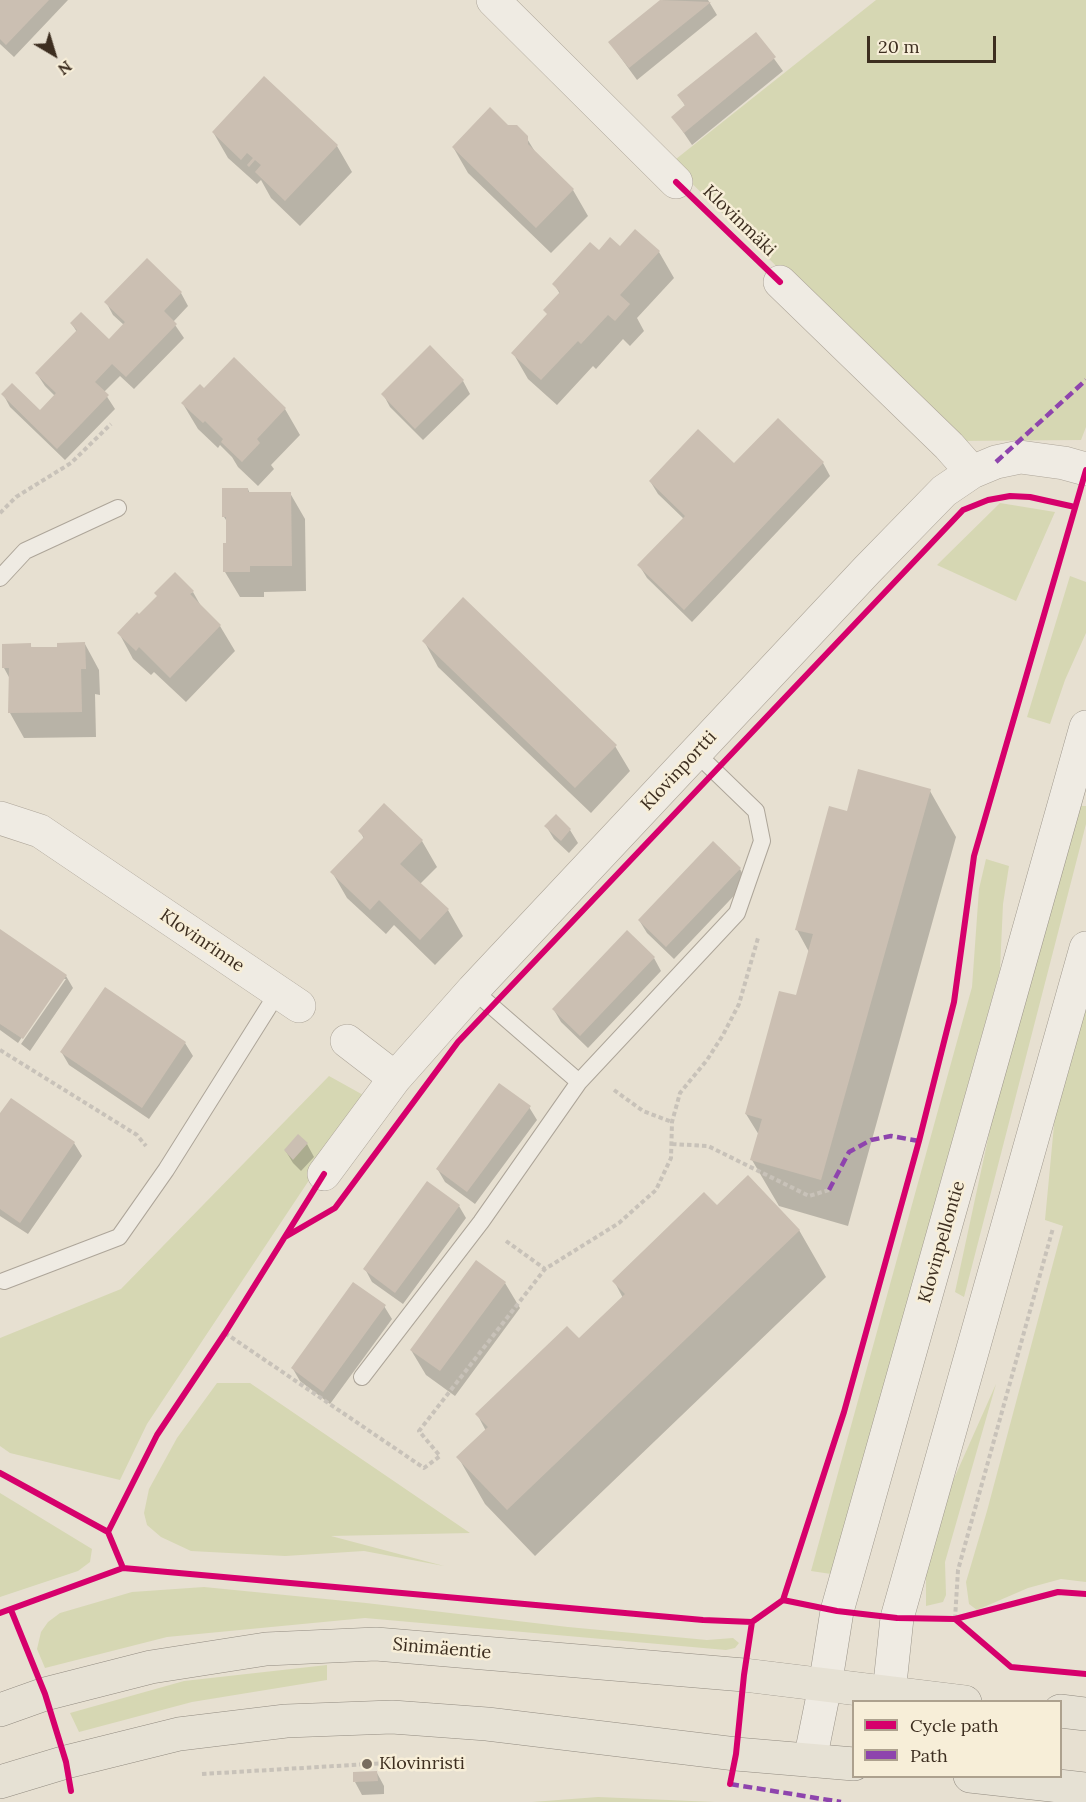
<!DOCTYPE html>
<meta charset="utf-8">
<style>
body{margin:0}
#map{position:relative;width:1086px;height:1802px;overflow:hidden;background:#e7e0d1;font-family:Lora,serif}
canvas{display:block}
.legend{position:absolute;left:852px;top:1700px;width:210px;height:78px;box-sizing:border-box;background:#f7eed8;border:2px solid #ada18e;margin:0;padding:8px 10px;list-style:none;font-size:18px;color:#3d2e20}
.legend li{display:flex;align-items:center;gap:12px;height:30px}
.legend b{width:30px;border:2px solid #ada18e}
.north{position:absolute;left:24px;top:24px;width:60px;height:60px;-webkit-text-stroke:4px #f7eed8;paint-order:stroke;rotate:142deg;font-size:16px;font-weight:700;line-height:24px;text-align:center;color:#3d2e20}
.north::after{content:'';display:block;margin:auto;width:21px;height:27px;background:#3d2e20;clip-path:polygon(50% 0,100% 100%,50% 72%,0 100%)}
.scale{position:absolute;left:867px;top:36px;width:129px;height:27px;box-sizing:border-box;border:3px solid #3d2e20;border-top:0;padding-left:8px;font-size:18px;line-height:21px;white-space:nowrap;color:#3d2e20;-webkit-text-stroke:4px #f7eed8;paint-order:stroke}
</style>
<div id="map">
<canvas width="1086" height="1802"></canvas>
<ul class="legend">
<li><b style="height:8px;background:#d6006c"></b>Cycle path</li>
<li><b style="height:8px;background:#8e44ad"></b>Path</li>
</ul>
<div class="north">N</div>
<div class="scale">20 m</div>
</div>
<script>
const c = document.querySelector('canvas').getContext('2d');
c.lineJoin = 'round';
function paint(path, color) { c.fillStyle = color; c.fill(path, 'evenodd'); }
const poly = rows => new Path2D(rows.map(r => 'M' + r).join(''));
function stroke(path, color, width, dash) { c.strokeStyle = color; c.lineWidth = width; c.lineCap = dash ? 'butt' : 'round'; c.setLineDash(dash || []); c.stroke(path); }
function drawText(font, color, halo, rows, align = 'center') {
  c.font = font + ' Lora,serif'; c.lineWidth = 5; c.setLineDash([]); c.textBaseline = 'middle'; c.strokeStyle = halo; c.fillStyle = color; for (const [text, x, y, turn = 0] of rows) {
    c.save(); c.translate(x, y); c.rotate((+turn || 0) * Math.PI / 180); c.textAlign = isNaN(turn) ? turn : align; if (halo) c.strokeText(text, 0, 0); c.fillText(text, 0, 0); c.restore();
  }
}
paint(poly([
 [876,0,1086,0,1086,427,1081,440,955,441,671,163],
 [1000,503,1055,512,1016,601,937,565],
 [1070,576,1086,582,1086,633,1065,680,1050,724,1027,717],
 [1078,806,1086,806,1086,824,964,1297,955,1292,997,1097],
 [986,859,1009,866,1003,904,1000,970,831,1574,811,1571,972,987,979,889],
 [1086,987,1086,1582,1061,1579,1028,1588,977,1610,969,1604,966,1582,987,1511,1063,1226,1045,1220,1058,1083],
 [329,1076,365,1096,147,1424,120,1480,10,1453,0,1446,0,1338,121,1289],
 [217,1383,250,1383,470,1533,331,1536,444,1566,364,1551,285,1556,191,1551,161,1537,147,1525,144,1513,149,1489,177,1438],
 [996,1384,945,1562,946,1595,943,1602,926,1606,926,1566,933,1526],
 [0,1493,92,1549,90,1562,78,1571,0,1597],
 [204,1587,366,1603,568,1627,707,1640,733,1638,739,1643,735,1648,726,1650,365,1618,167,1637,45,1668,37,1649,41,1632,48,1622,60,1613,132,1592],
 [327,1665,327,1680,192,1702,79,1732,70,1713,184,1681],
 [598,1797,715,1802,532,1802]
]), '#d6d7b3');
paint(poly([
 [0,0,68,0,14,57,0,44],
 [663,0,708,0,717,15,637,80,610,43],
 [756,34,783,71,692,145,673,117,686,107,679,96],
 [508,127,526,137,537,155,573,190,588,216,551,253,468,173,453,147],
 [213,132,337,146,352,172,300,226,271,198,261,180,257,184,228,158],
 [620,248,659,252,674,278,637,318,644,331,630,346,623,339,596,369,593,366,557,405,528,379,513,353,548,315,545,310,560,294,554,284,599,252],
 [147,260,181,293,188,306,173,322,184,338,134,389,120,376,104,392,115,409,65,460,10,407,3,394,40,412,55,396,45,386,37,374,77,332,71,323,109,341,124,325,113,315,106,302],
 [430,347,463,381,470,394,423,440,390,407,383,394],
 [234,359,285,409,300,435,271,465,274,469,258,486,238,467,232,457,220,445,218,448,198,429,183,404,204,390],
 [823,463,830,476,692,622,647,578,639,565,684,519,658,494,650,481,734,466],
 [248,489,250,494,290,493,305,519,306,591,264,592,264,597,240,597,225,572,228,523,224,517],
 [193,592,202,608,220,626,235,651,186,702,154,672,151,675,133,659,119,633,139,616],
 [424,641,615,746,630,771,591,813,438,667],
 [85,644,99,670,100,695,95,694,96,737,24,738,10,713,10,679,4,668,30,645,32,648,58,648],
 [930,791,956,837,848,1226,779,1206,752,1160,759,1135,746,1114,797,997,809,952,797,930,848,813],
 [384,805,422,841,437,867,420,884,448,910,463,936,435,965,394,925,386,934,347,898,332,872,364,839,360,831],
 [556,816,570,830,578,843,569,853,554,839,546,826],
 [740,869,747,882,674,959,647,933,639,920],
 [0,931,66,976,73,988,30,1051,21,1044,66,979,62,979,18,1043,0,1030],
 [654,958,661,971,588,1048,561,1022,554,1010],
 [185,1043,193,1056,149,1119,69,1065,62,1053],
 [529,1107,537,1120,475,1204,445,1182,438,1170],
 [0,1116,74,1143,82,1156,28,1234,0,1216],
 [298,1136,307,1144,314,1157,301,1171,293,1163,285,1150],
 [459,1206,466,1218,403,1304,372,1282,365,1269],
 [717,1207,799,1230,826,1277,535,1556,485,1504,458,1457,486,1431,477,1414,579,1340,623,1298,614,1281],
 [505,1283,520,1308,455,1396,426,1375,411,1350],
 [384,1306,392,1319,330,1404,300,1381,293,1369],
 [377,1773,384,1786,384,1794,362,1795,355,1782]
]), '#0003');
paint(poly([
 [0,0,49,0,6,45,0,39],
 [660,0,711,2,629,68,608,42],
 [756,32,776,57,684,133,671,117,685,105,677,95],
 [264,76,338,145,285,201,255,172,261,165,255,160,249,167,247,165,253,158,247,153,241,160,212,132],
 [490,107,508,125,517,125,528,136,528,144,574,189,536,228,452,147],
 [635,229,660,251,620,295,630,304,615,321,608,315,581,344,578,341,541,380,511,353,547,314,543,310,560,292,552,284,590,242,599,250,610,237,620,246],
 [147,258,182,292,164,311,177,324,126,377,112,364,95,382,109,395,57,449,1,394,12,383,40,410,56,393,35,373,77,330,70,323,81,312,109,339,125,322,104,302],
 [430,345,464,380,415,429,381,394],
 [234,357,286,408,257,439,260,443,242,462,221,442,223,439,205,421,203,423,181,403,200,384,204,388],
 [778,418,824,462,684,610,637,565,685,516,649,481,698,429,734,463],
 [222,488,248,488,248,492,291,492,292,566,250,566,250,572,223,572,223,543,226,543,226,517,222,517],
 [175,572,194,591,190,594,221,625,170,678,139,647,136,651,117,633,137,612,139,614,157,596,154,593],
 [463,597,617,745,575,788,422,641],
 [85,642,86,669,81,669,82,712,8,713,9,668,2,668,2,644,31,643,31,647,57,647,57,643],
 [858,769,931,789,821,1180,750,1160,762,1119,745,1114,779,991,796,995,813,934,795,930,829,806,847,811],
 [384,803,423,840,400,864,449,909,420,940,379,900,370,910,330,872,364,837,358,831],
 [556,814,571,829,561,841,544,826],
 [713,841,741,868,666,947,638,920],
 [0,929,67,975,23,1039,0,1024],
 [627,930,655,957,580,1036,552,1009],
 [105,987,186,1042,142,1108,60,1052],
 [499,1083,531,1106,467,1192,436,1169],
 [11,1098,75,1142,20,1223,0,1209,0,1113],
 [298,1134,308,1143,293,1160,284,1150],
 [748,1175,800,1230,507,1510,456,1457,488,1427,475,1414,567,1326,579,1338,625,1294,612,1281,704,1192,717,1205],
 [427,1181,460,1205,395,1293,363,1269],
 [476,1260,506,1282,440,1371,410,1350],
 [353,1282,386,1305,323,1392,291,1368],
 [377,1771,378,1781,353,1782,353,1772]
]), '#cbbfb2');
const lane = poly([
 [0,578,25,551,118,508],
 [579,1082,737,913,762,841,756,811,696,753],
 [4,1281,119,1237,166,1170,278,992],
 [362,1377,481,1222,579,1082,473,990]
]);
const street = poly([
 [493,0,676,182],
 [780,282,949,446,972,472],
 [0,818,40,831,299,1006],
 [347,1041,395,1078],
 [324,1174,395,1078,473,990,867,570,944,491,972,472,996,462,1020,457,1064,463,1086,469]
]);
const secondary = poly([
 [888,1702,897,1618,1086,948],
 [810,1760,825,1686,837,1611,1086,727]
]);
const primary = poly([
 [0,1710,45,1694,151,1667,266,1649,376,1644,744,1675,965,1702],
 [1060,1711,1086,1714],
 [970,1776,1086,1789],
 [0,1782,66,1762,179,1734,286,1721,392,1717,487,1724,736,1754,854,1764]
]);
stroke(lane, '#ada599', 18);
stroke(street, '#ada599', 34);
stroke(secondary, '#9c958a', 34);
stroke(primary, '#928b80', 34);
stroke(poly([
 [0,513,16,497,71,463,111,424],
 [0,1050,137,1135,146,1146],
 [614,1090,643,1111,672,1122],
 [672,1144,708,1146,809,1196,829,1190],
 [506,1241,545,1269],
 [225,1333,424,1468,440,1456,419,1431,545,1269,619,1223,656,1190,671,1158,672,1122,680,1093,707,1060,723,1035,739,1004,758,938],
 [955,1619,958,1570,1053,1228],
 [202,1774,419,1761]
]), '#c8c2b9', 4, [4.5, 3]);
stroke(lane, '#efebe3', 16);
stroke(street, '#efebe3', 33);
stroke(secondary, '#efebe3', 33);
stroke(primary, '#e6e1d4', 33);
stroke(poly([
 [996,462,1086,380],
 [829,1190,849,1152,871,1140,891,1136,919,1141],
 [730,1784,841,1802]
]), '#8e44ad', 4.5, [9, 4.5]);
stroke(poly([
 [676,182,780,282],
 [285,1237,335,1208,458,1042,963,510,988,500,1010,496,1030,497,1075,507],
 [0,1473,108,1532,123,1568],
 [108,1532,157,1435,225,1333,324,1174],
 [783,1600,844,1412,919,1141,954,1002,974,856,1086,470],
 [11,1610,45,1694,66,1762,71,1791],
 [0,1613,123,1568,703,1620,752,1622,783,1600,837,1611,897,1618,955,1619,1011,1667,1086,1674],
 [955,1619,1058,1592,1086,1594],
 [730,1784,736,1754,744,1675,752,1622]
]), '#d6006c', 6);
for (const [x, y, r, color] of [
 [367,1764,6,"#786c5e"]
]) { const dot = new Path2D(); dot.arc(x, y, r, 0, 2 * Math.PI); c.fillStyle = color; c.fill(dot); stroke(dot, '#f7eed8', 2); }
drawText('18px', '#3d2e20', '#f7eed8', [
 ["Klovinmäki",739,221,44],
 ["Klovinportti",679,771,-47],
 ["Klovinrinne",202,941,34],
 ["Klovinpellontie",942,1242,-74],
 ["Sinimäentie",442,1649,5]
]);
drawText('18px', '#3d2e20', '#f7eed8', [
 ["Klovinristi",379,1764]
], 'left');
</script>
